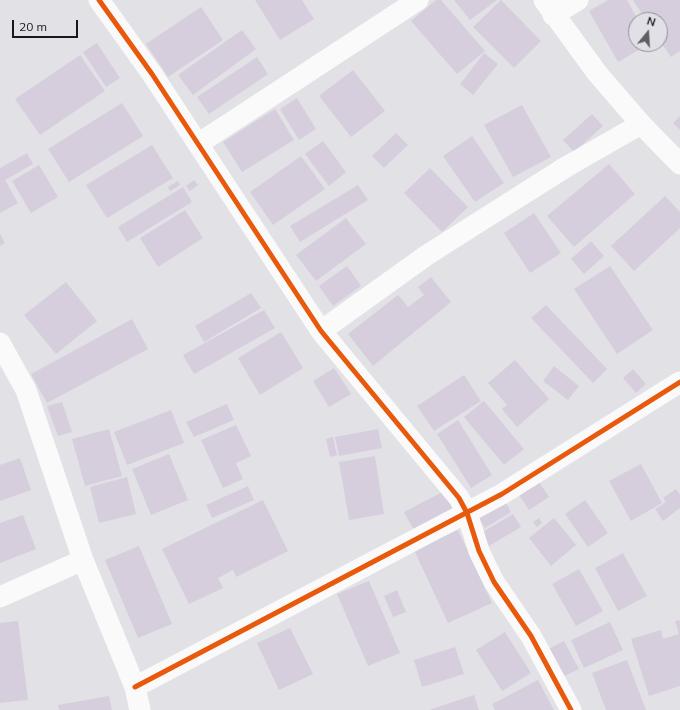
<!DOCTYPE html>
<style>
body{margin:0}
#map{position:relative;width:680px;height:710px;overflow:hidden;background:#e2e1e6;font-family:Mulish,sans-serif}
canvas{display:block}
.north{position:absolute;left:628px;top:12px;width:40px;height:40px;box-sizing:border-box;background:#e1e0e7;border:1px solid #919095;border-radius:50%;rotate:18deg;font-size:11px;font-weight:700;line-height:16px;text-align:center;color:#18181b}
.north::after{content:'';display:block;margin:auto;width:14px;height:18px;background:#5f5e62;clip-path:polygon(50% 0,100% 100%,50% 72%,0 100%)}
.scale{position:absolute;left:12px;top:20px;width:66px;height:18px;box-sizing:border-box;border:2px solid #18181b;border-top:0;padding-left:5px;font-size:12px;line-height:14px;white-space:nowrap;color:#18181b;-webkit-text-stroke:3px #e1e0e7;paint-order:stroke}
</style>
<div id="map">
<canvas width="680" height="710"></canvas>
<div class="north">N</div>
<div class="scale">20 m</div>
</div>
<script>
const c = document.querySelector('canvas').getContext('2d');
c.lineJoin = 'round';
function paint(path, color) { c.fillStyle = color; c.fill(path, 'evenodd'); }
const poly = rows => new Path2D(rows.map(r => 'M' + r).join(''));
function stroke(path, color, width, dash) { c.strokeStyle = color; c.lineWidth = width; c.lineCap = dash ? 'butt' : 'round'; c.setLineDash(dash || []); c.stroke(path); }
paint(poly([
 [255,0,302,0,314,19,280,40],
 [436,0,441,0,485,51,457,74,411,21],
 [454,0,497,0,470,20],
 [501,0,541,41,514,68,473,27],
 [608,0,627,0,638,20,636,20,636,44,649,44,618,62,589,11],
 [633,0,680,0,680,51,671,57,660,41,660,20,646,20],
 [201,7,223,40,168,77,146,44],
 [242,30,256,49,193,95,178,75],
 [97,43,120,78,106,87,83,52],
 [484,53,498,64,473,95,460,84],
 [80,55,105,91,40,135,15,99],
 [257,57,268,74,209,114,197,97],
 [353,70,385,111,351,137,319,96],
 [297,98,316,129,299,140,280,109],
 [122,103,143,136,69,182,48,149],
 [522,105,551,157,513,177,484,125],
 [275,109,294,140,242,172,223,142],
 [592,114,603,126,574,152,563,140],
 [680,116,680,130,673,123],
 [396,133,408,145,384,168,372,156],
 [472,136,504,183,475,202,443,156],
 [323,141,346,172,329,186,305,154],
 [152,145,173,178,107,218,86,185],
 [27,153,33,164,5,180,18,203,0,213,0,168],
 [301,156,325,189,273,225,250,192],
 [609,164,635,194,574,247,547,216],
 [39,165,58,197,31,213,12,181],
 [430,168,468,207,442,232,404,193],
 [194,180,198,185,190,191,186,186],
 [178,181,180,185,170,191,168,187],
 [358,185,368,200,300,242,290,226],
 [183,187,192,202,127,242,118,227],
 [665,196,680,212,680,228,634,271,611,246],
 [185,210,203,238,158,267,140,238],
 [534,213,561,253,530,273,504,233],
 [346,218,366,244,316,281,296,255],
 [0,234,5,243,0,246],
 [591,241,604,256,584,274,571,259],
 [347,266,361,286,333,306,319,286],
 [610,266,653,330,617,354,574,289],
 [431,277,451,302,373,366,348,334,398,295,408,307,424,295,418,287],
 [66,282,97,321,56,354,24,315],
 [251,293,261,308,204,342,195,326],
 [546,305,607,369,593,383,531,318],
 [264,310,275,328,194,374,183,355],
 [132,319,148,349,47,403,31,374],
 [281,332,303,368,260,395,238,358],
 [515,360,549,399,517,427,502,409,507,405,488,383],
 [554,366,579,386,568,400,543,381],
 [334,368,351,394,329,407,313,381],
 [633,369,646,384,636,393,623,378],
 [464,375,481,401,434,431,417,406],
 [484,401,524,449,504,465,464,417],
 [62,402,72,432,58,436,47,406],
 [227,404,234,420,194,437,186,422],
 [171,410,184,443,127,465,114,432],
 [458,420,492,475,471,488,437,434],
 [236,425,251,456,236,463,243,479,223,488,201,440],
 [109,429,122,476,85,486,72,439],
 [378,429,382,448,339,456,335,437],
 [333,437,337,455,330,457,326,439],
 [169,454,188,500,151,515,132,469],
 [375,456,384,514,349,520,339,462],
 [20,458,31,490,0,501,0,465],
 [641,464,662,503,631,521,609,481],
 [127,477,136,514,99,523,90,487],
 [537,479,549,497,529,510,517,492],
 [248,486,254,500,212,518,206,505],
 [676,489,680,495,680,508,663,521,655,509,666,502,663,498],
 [446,490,457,510,415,532,404,512],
 [263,500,288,551,236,577,233,570,218,578,223,588,189,604,162,549],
 [585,500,608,533,588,547,565,514],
 [506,503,511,512,485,528,479,519],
 [513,514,521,527,489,546,481,533],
 [23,515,36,549,0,563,0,523],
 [539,518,542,523,537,527,533,522],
 [554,518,576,545,551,566,529,538],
 [458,530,492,603,448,623,414,550],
 [139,546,172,624,138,638,105,560],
 [623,553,647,596,618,611,595,568],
 [579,569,603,611,576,626,552,584],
 [369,581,400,653,368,666,337,594],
 [397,590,406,612,393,617,384,596],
 [680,620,680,686,649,696,631,639,661,630,663,639,679,634,675,621],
 [18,621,28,700,0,703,0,623],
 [610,622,623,650,584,668,571,640],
 [290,628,313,674,279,690,257,643],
 [505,632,531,673,502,691,476,650],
 [564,641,579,669,562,677,548,649],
 [455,647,464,674,422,687,414,660],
 [627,660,646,710,606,710,592,673],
 [538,680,554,710,495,710,492,704],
 [474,695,479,710,429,710],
 [109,696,112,710,59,710,58,705]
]), '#d6cedd');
stroke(poly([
 [99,0,152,74,321,331,459,498,467,513,479,551,494,582,531,636,571,710],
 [544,0,597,73,641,124,680,164],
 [553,15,578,0],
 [198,144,418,0],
 [321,331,427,255,490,215,566,167,641,124],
 [0,343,26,390,83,560,135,687,140,710],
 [0,597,83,560],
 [135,687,502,494,680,382]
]), '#fbfafb', 21);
stroke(poly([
 [99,0,152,74,321,331,459,498,467,513,479,551,494,582,531,636,571,710],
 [135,687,502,494,680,382]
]), '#e8590c', 5);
</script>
